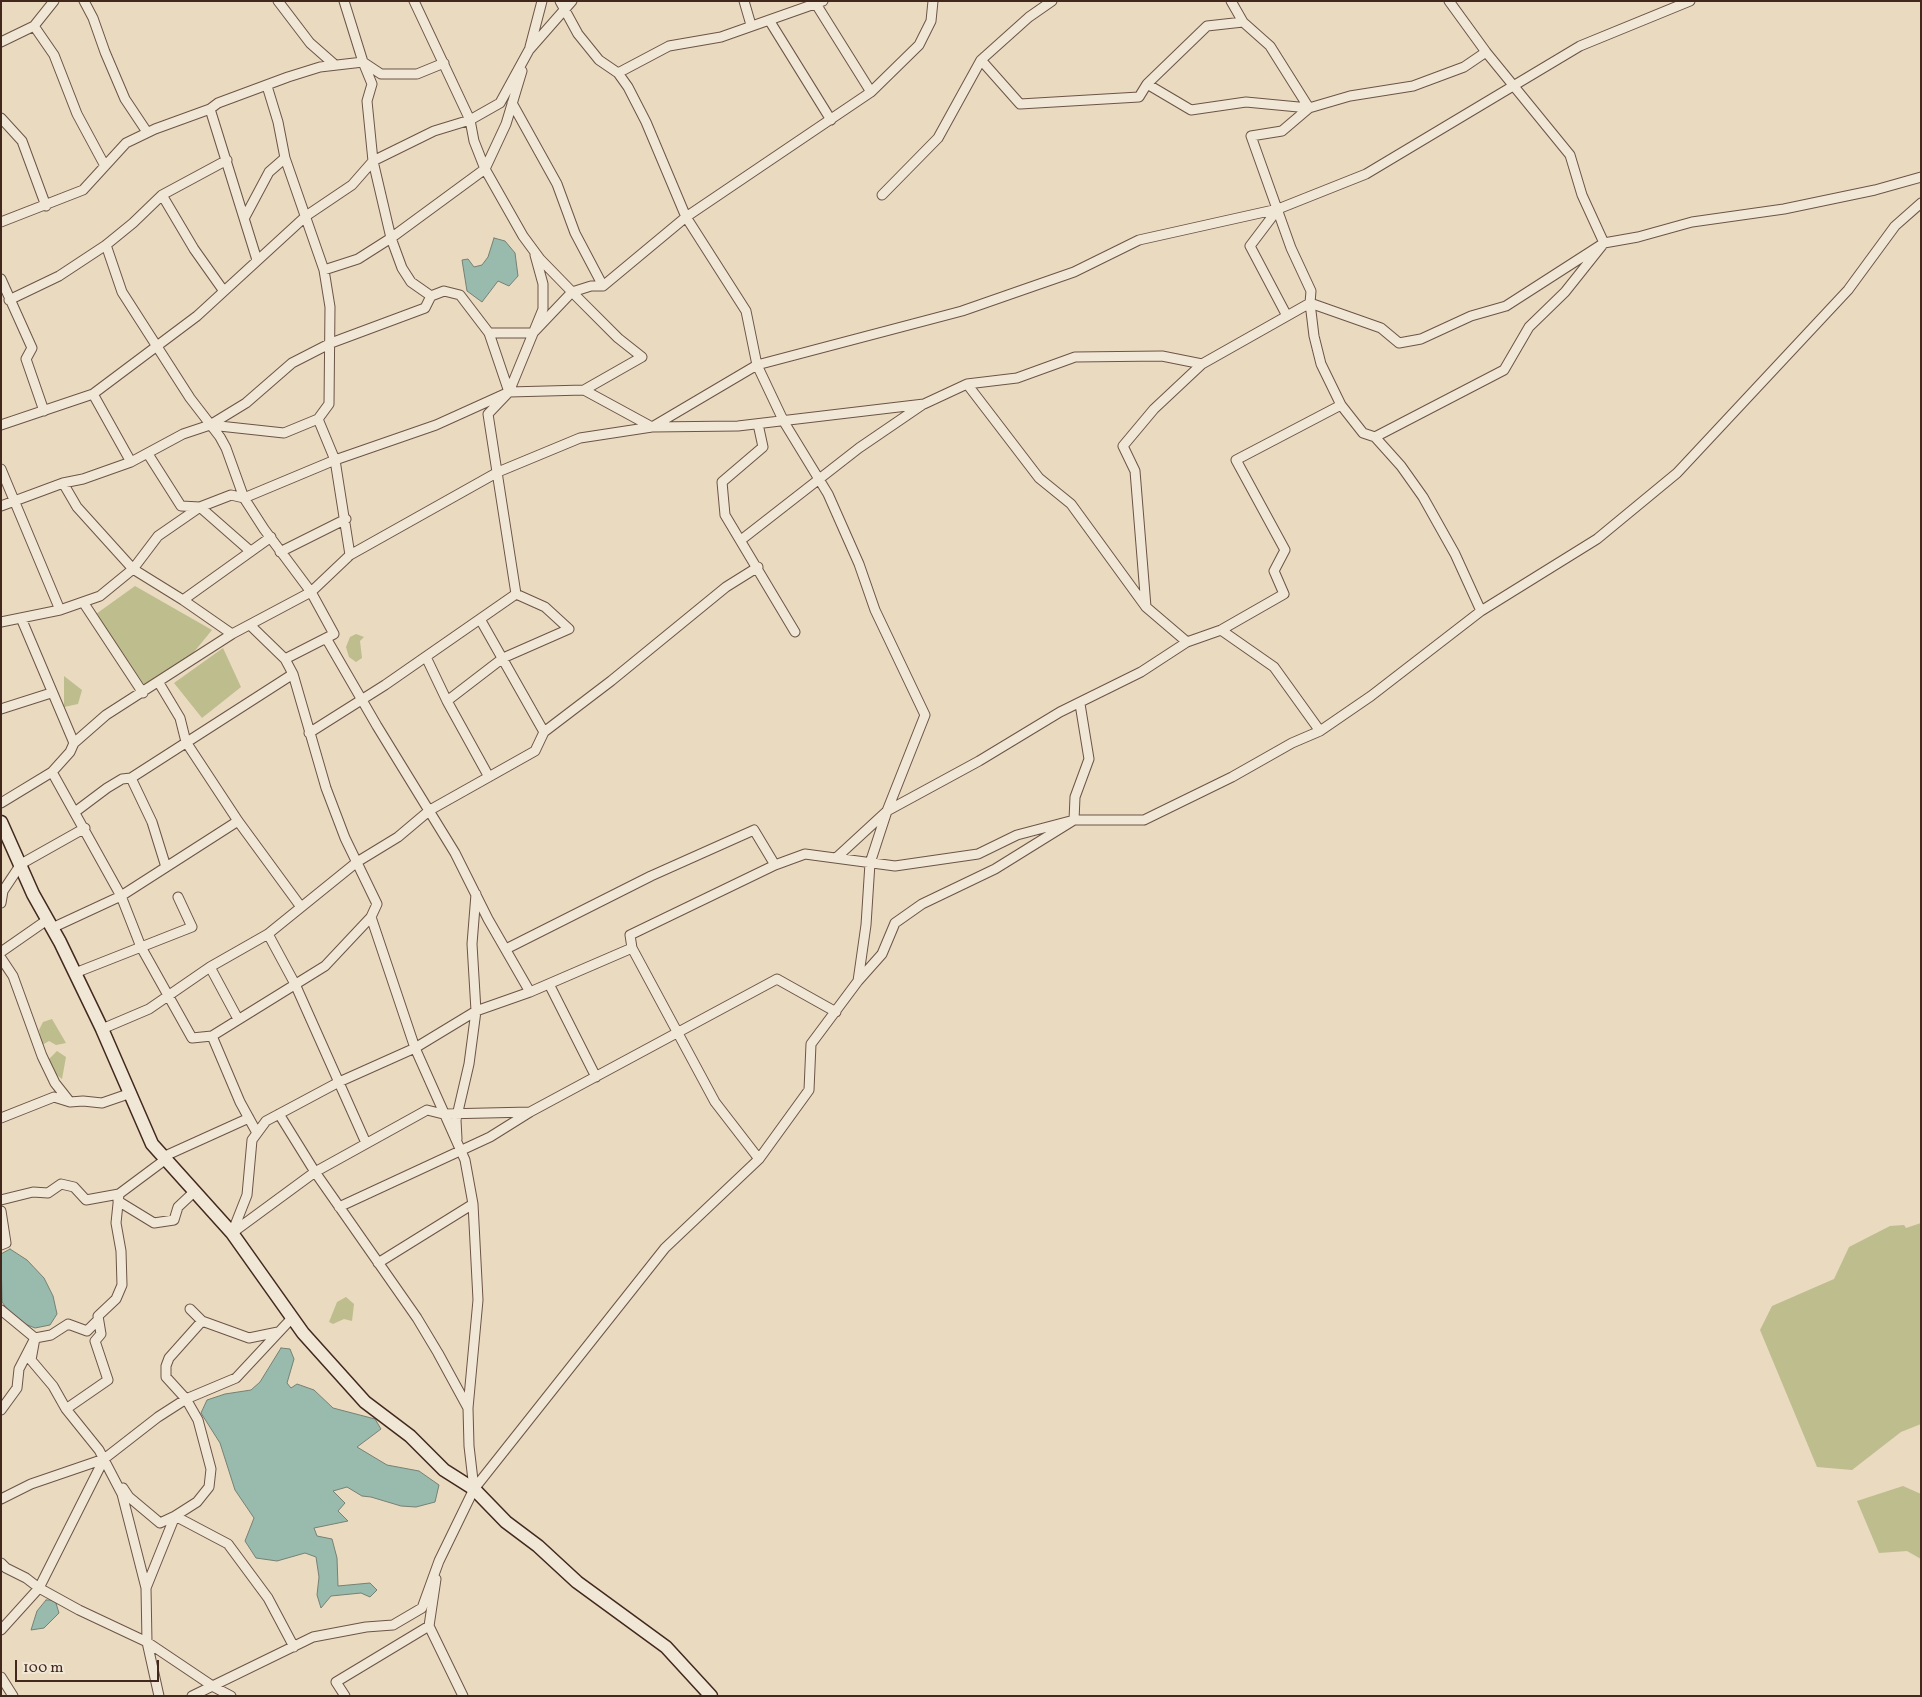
<!DOCTYPE html>
<style>
body{margin:0}
#map{position:relative;width:1922px;height:1697px;overflow:hidden;background:#e9dac0;font-family:Vollkorn,serif}
canvas{display:block}
.frame{position:absolute;inset:0;border:2px solid #42271d;pointer-events:none}
.scale{position:absolute;left:15px;top:1660px;width:144px;height:22px;box-sizing:border-box;border:2px solid #42271d;border-top:0;padding-left:6px;font-size:15px;line-height:18px;white-space:nowrap;color:#42271d;-webkit-text-stroke:4px #f1e7d6;paint-order:stroke}
</style>
<div id="map">
<canvas width="1922" height="1697"></canvas>
<div class="frame"></div>
<div class="scale">100 m</div>
</div>
<script>
const c = document.querySelector('canvas').getContext('2d');
c.lineJoin = 'round';
function paint(path, color) { c.fillStyle = color; c.fill(path, 'evenodd'); }
const poly = rows => new Path2D(rows.map(r => 'M' + r).join(''));
function stroke(path, color, width, dash) { c.strokeStyle = color; c.lineWidth = width; c.lineCap = dash ? 'butt' : 'round'; c.setLineDash(dash || []); c.stroke(path); }
paint(poly([
 [135,586,212,630,189,658,146,687,96,614],
 [356,634,364,637,360,641,362,658,356,662,349,657,346,647,350,637],
 [223,648,241,687,202,718,174,683],
 [64,676,82,690,78,704,64,707],
 [52,1019,66,1043,56,1045,49,1041,42,1045,39,1030,43,1022],
 [57,1051,66,1057,62,1079,53,1072,49,1059],
 [1921,1223,1921,1424,1901,1432,1852,1470,1817,1467,1760,1330,1772,1306,1834,1279,1849,1247,1890,1226,1904,1225,1906,1228],
 [346,1297,354,1304,352,1321,344,1319,333,1324,329,1322,337,1302],
 [1903,1486,1921,1494,1921,1559,1907,1551,1879,1553,1857,1501]
]), '#bebd8d');
const water = poly([
 [494,238,505,241,515,253,518,276,509,286,498,281,482,302,467,291,462,260,468,259,474,267,482,265,488,257,494,238],
 [10,1249,27,1260,44,1278,53,1296,57,1314,50,1325,35,1328,15,1320,2,1302,1,1254,10,1249],
 [281,1348,290,1349,294,1359,287,1383,291,1388,297,1384,314,1390,333,1408,375,1419,381,1429,357,1447,387,1465,419,1471,439,1485,435,1502,416,1507,401,1506,371,1497,362,1496,347,1487,333,1491,345,1503,338,1511,348,1521,314,1528,317,1536,332,1539,337,1558,338,1586,370,1583,377,1590,370,1597,361,1593,331,1596,321,1608,317,1595,319,1577,316,1557,305,1553,277,1561,256,1558,245,1541,254,1518,235,1490,220,1443,201,1413,207,1400,225,1394,251,1390,260,1382,281,1348],
 [46,1600,55,1600,59,1613,44,1628,31,1630,37,1611,46,1600]
]);
paint(water, '#98bbad');
stroke(water, '#768073', 1);
const street = poly([
 [84,1,93,18,105,52,125,99,147,132],
 [278,1,310,43,335,65],
 [344,1,363,62,372,84,367,101,373,161,391,238,402,268,411,282,431,296,444,291,460,295,489,333,509,392,488,414,516,594],
 [414,1,470,120,474,141,485,169,523,236,540,259,578,298,618,338,642,357,584,390],
 [560,1,578,34,599,60,618,73,628,87,646,122,686,217,746,311,757,365,784,422,828,494,859,564,875,610,925,715,887,811,836,858],
 [744,1,751,25],
 [1231,1,1243,22,1270,46,1309,108],
 [816,4,871,92],
 [769,20,831,120],
 [34,26,54,55,77,114,105,166],
 [1,42,34,26,54,1],
 [530,47,542,1],
 [981,60,1020,104,1139,97,1147,84,1191,110,1246,102,1309,108,1350,96,1413,86,1464,67,1486,52],
 [618,73,669,46,721,37,823,1],
 [1147,84,1207,26,1243,22],
 [512,103,557,184,575,233,603,286],
 [210,109,257,260],
 [1,118,22,141,46,206],
 [285,158,324,270,330,307,329,404,318,419],
 [162,195,194,249,223,290],
 [882,195,938,138,981,60,1029,17,1052,1],
 [245,217,269,172,285,158,278,122,267,86],
 [1,222,83,190,126,143,155,129,210,109,218,103,288,77,320,67,363,62,381,74,417,74,444,63],
 [106,245,122,292,190,398,220,437,226,448,244,498,264,529,311,592,334,634,285,659],
 [324,270,358,259,391,238,485,169,506,124,522,71],
 [1,279,32,348,26,359,44,411],
 [9,300,59,276,106,245,133,223,162,195,227,160],
 [1287,316,1310,303,1381,328,1399,343,1421,339,1471,316,1506,306,1604,243,1582,195,1570,155,1486,52,1449,1],
 [489,333,533,333,572,292,591,286,603,286,686,217,871,92,919,45,931,21,933,1],
 [967,384,1039,478,1071,504,1146,607,1187,642,1221,630,1284,594,1274,571,1285,550,1236,460,1341,405,1321,364,1314,336,1310,303,1311,291,1291,248,1251,136,1282,131,1309,108],
 [509,392,543,309,543,284,535,255],
 [93,394,131,462],
 [1341,405,1363,433,1375,437,1401,466,1423,497,1455,554,1481,611],
 [758,424,763,447,722,482,725,515,795,632],
 [1,425,93,394,197,316,306,216,352,185,373,161,434,131,470,120,500,103,529,50,572,1],
 [210,425,284,433,318,419,335,460,350,555],
 [1375,437,1504,370,1529,327,1565,292,1604,243,1638,237,1692,222,1784,209,1875,190,1921,177],
 [148,454,181,506,200,507,249,550],
 [1,469,60,610],
 [63,483,77,507,133,569,183,600,232,634],
 [1,506,63,483,83,479,131,462,183,434,210,425,246,403,292,363,331,343,425,308,431,296],
 [741,540,859,448,922,405],
 [280,552,346,519],
 [183,600,271,537],
 [83,602,143,693],
 [1146,607,1135,471,1123,446,1154,409,1202,364,1287,316,1250,246,1278,209],
 [21,618,74,743],
 [480,619,544,732],
 [1,622,60,610,100,596,133,569,158,536,200,507,231,495,244,498,335,460,436,425,509,392,584,390,652,427,738,426,924,404,967,384,1017,378,1075,357,1162,356,1202,364],
 [250,625,285,659,293,674,326,788,345,838,377,904,371,917,415,1048,465,1160,473,1204,478,1300,468,1408,469,1446,474,1489],
 [1221,630,1274,667,1320,731],
 [326,638,377,726,455,853,488,919,530,992],
 [426,657,447,701,489,777],
 [159,683,180,718,186,742,238,821,301,907],
 [447,701,503,658,569,629,545,607,516,594],
 [1,709,51,693],
 [309,733,385,685,516,594],
 [52,772,121,896,141,947,192,1038,212,1036,325,966,371,917],
 [131,778,293,674],
 [1,803,52,772,70,752,74,743,106,715,232,634,311,592,350,555,498,472,580,438,652,427,757,365,962,311,1074,272,1139,240,1278,209,1366,174,1580,46,1690,1],
 [75,812,107,788,122,779,131,778,152,822,166,867],
 [1,903,3,891,21,864,85,828],
 [52,928,121,896,238,821],
 [268,934,295,984,366,1143],
 [632,948,715,1102,759,1159],
 [506,949,651,876,754,830,775,865],
 [1,952,47,920],
 [1,958,13,976,42,1056,55,1083,70,1102],
 [210,967,238,1019],
 [75,973,192,927,178,897],
 [858,981,866,925,870,863,887,811,979,761,1060,712,1141,672,1187,642],
 [549,984,596,1077],
 [102,1029,149,1009,210,967,268,934,357,862,398,837,430,810,535,751,544,732,611,681,726,587,758,567],
 [212,1036,240,1102,257,1133],
 [279,1114,315,1172,417,1318,438,1353,468,1408],
 [1,1118,54,1097,70,1102,83,1101,102,1103,131,1093],
 [457,1139,456,1120,469,1064,476,1011,472,944,476,894],
 [1,1200,33,1192,48,1193,61,1184,74,1187,86,1200,119,1194,162,1162,165,1156,249,1118],
 [118,1201,154,1223,174,1220,178,1207,195,1191],
 [339,1207,490,1137,530,1112],
 [1,1211,6,1243,1,1245],
 [232,1233,247,1195,252,1140,266,1121,339,1082,415,1048,476,1011,530,992,632,948,630,935,775,865,805,854,895,866,978,854,1017,835,1074,820,1144,820,1232,777,1292,743,1320,731,1371,696,1481,611,1597,539,1677,473,1848,290,1895,226,1921,203],
 [232,1233,315,1172,427,1110,443,1114,530,1112,777,979,836,1012],
 [378,1263,473,1204],
 [190,1309,202,1321,249,1338,278,1332],
 [1,1310,35,1338,31,1360,53,1386,66,1409,99,1450,122,1494,146,1588,147,1642,159,1696],
 [66,1409,108,1380,95,1341,101,1334,98,1316,116,1299,122,1285,121,1251,116,1223,119,1194],
 [1,1410,17,1388,19,1369,35,1338,51,1335,68,1324,87,1331,97,1321],
 [123,1488,129,1497,160,1523,175,1516,228,1544,268,1598,294,1647],
 [1,1499,31,1484,104,1459,158,1417,186,1399,236,1378,292,1318],
 [1,1563,6,1568,26,1578,39,1588,79,1610,147,1642,214,1687,231,1696],
 [146,1588,175,1516,197,1502,209,1487,211,1469,198,1420,186,1399,166,1377,166,1366,169,1358,202,1321],
 [429,1626,463,1696],
 [1,1630,39,1588,104,1459],
 [1,1677,13,1696],
 [192,1696,313,1637,366,1627,393,1625,422,1608,439,1561,474,1489,665,1248,759,1159,809,1090,811,1044,858,981,882,954,895,923,922,904,995,869,1074,820,1075,797,1089,759,1080,704],
 [345,1696,336,1682,429,1626,436,1579]
]);
const secondary = poly([
 [1,822,33,894,60,942,102,1029,152,1144,232,1233,303,1333,365,1402,410,1436,444,1470,474,1489,506,1522,538,1546,577,1582,666,1647,711,1696]
]);
stroke(street, '#6c5446', 11);
stroke(secondary, '#42271d', 15);
stroke(street, '#f1e7d6', 9);
stroke(secondary, '#f1e7d6', 12);
</script>
